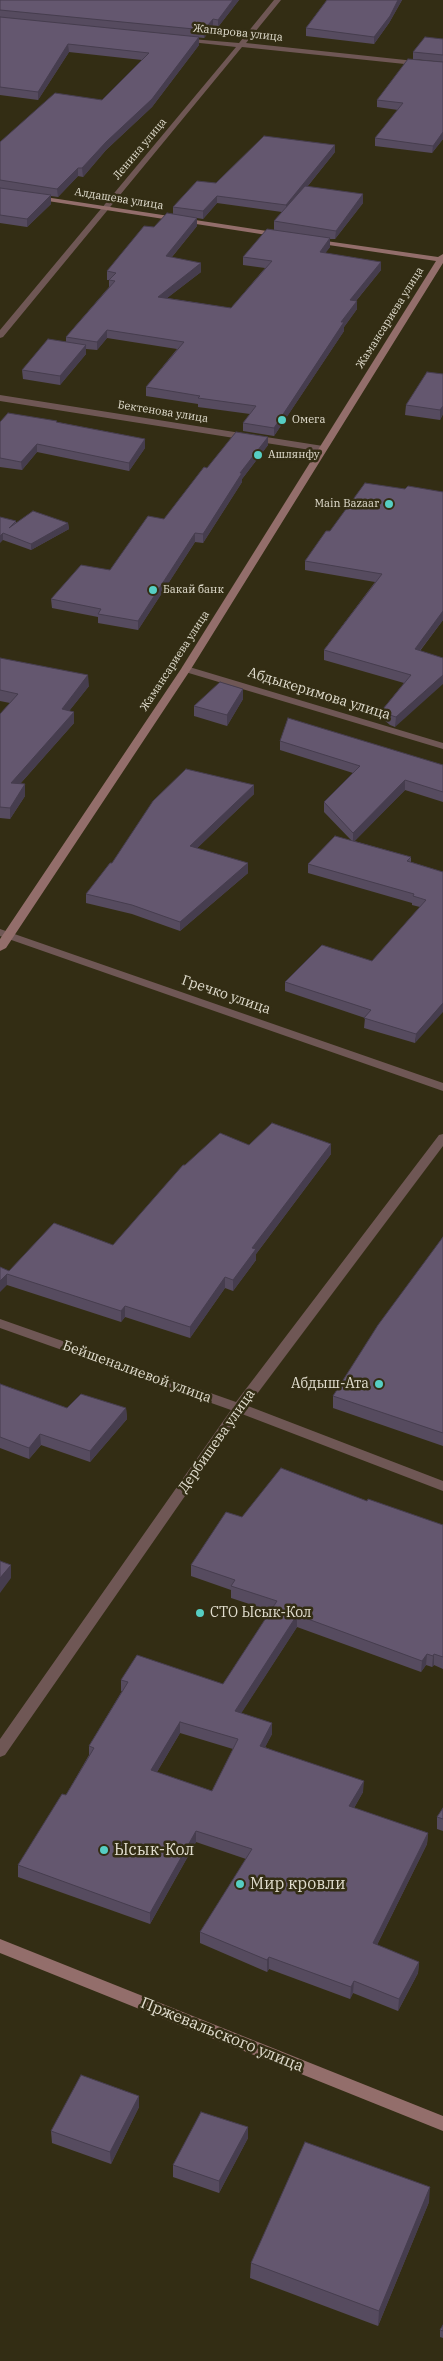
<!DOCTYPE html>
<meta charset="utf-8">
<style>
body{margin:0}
canvas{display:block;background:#332d14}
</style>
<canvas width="443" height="2361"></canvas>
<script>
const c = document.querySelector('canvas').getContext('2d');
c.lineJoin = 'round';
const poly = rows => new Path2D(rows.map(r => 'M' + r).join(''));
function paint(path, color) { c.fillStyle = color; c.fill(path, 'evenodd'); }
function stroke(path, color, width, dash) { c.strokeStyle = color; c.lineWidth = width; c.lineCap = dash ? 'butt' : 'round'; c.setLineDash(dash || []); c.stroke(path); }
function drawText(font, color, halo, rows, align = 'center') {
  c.font = font + ' "IBM Plex Serif",serif'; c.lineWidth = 5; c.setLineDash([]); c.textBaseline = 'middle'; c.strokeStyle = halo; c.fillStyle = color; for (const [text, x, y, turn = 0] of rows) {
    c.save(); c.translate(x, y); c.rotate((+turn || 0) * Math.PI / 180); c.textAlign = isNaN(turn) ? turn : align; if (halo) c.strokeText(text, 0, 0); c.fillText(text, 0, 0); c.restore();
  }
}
paint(poly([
 [274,0,281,0,246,43,443,64,443,68,242,47,3,337,0,338,0,330,236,47,182,41,178,39,180,38,239,43,274,0],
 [0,395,323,446,327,449,323,452,0,401,0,395],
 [186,666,443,743,443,749,182,671,182,667,186,666],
 [0,929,443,1083,443,1091,0,936,0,929],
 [443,1134,443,1146,248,1406,443,1481,443,1491,242,1414,5,1755,0,1757,0,1739,231,1410,0,1328,0,1319,236,1402,439,1135,443,1134]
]), '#6f5755');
paint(poly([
 [32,195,280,233,284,235,280,237,35,199,32,199,32,195],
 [312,239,438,257,443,254,443,263,191,669,6,948,0,951,0,939,181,669,436,261,315,243,312,243,312,239],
 [0,1939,443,2116,443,2131,0,1953,0,1939]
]), '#936e6b');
paint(poly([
 [0,0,239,0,218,27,213,27,204,38,146,32,199,45,152,107,106,150,83,177,78,176,58,197,51,196,51,204,27,227,0,223,0,142,102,100,142,60,69,52,38,100,0,95],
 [327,0,402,0,389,23,374,44,306,36,306,28],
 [443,39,443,62,413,59,413,52],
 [443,62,443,139,432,153,375,146,375,138,398,110,377,107,377,100],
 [335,152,307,187,363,194,363,203,335,239,330,239,330,247,325,253,381,262,381,270,356,301,357,309,344,327,344,331,274,436,243,431,243,423,250,414,198,407,198,404,146,396,146,387,177,349,107,338,97,350,86,349,86,354,60,385,23,379,22,370,66,342,66,337,109,287,109,280,107,280,107,271,154,227,173,214,173,207,216,183],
 [217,203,282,212,274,221,274,230,243,257,243,265,265,268,231,308,167,298,201,272,172,257,197,226,197,218,203,219],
 [443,374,443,414,440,420,405,415,406,405],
 [57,421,57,422,145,439,145,448,129,471,37,452,22,470,0,467,0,422],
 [268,437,268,445,242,479,242,482,203,543,195,542,138,630,98,623,98,617,52,608,51,599,110,570,164,519,207,468],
 [405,489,443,492,443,620,420,651,395,727,390,725,383,719,383,709,404,683,324,660,324,650,375,582,305,570,305,561,330,531],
 [0,517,16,521,16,523,68,523,69,529,31,550,3,540],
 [0,658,89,686,69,711,74,712,74,723,20,784,25,784,25,796,10,819,0,818,0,714,10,703,0,701],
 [243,689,243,699,227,726,194,716,194,706],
 [280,741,443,765,443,802,405,790,354,841,411,857,411,862,443,872,415,1043,364,1028,365,1018,285,991,285,982,372,961,420,907,412,905,412,903,308,873,308,864,351,840,324,812,324,802,353,773,280,750],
 [254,785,254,794,197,848,248,873,180,931,132,914,86,903,86,894,112,863],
 [331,1144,331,1154,256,1254,256,1260,233,1291,225,1288,190,1338,125,1317,121,1322,7,1285,0,1267,9,1271,113,1245,185,1165,249,1145],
 [443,1237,443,1446,333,1408,333,1396],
 [0,1384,67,1408,126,1408,127,1419,90,1462,41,1445,29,1459,0,1448],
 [367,1501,443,1525,443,1669,434,1665,432,1667,426,1665,421,1672,297,1627,241,1713,272,1723,272,1734,265,1747,363,1792,354,1808,428,1833,427,1844,377,1945,419,1962,418,1973,398,2011,353,1993,350,1999,269,1969,267,1972,200,1943,200,1932,246,1859,196,1842,150,1924,18,1877,18,1865,66,1795,89,1755,89,1746,122,1691,121,1691,121,1680,223,1684,271,1611,231,1598,231,1590,191,1576,191,1565,242,1517],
 [180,1733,233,1749,212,1791,157,1772],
 [443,1808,443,1831,437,1829,437,1817],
 [139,2096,139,2107,111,2164,52,2143,51,2131],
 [248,2127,248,2138,219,2193,173,2177,173,2165],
 [429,2202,378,2326,250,2278,251,2263],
 [443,2325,443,2338,440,2337,440,2330]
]), '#564b5f');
paint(poly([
 [233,0,239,0,218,27,218,20],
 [398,0,402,0,389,23,374,44,374,37],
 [213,19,213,27,204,38,204,30],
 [199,37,199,45,152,107,106,150,83,177,82,168],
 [68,44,69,52,38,100,38,92],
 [443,132,443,139,432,153,433,146],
 [335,145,335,152,286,213,286,205],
 [78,168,78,176,58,197,57,189],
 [363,194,363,203,335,239,336,231],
 [51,195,51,204,27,227,27,219],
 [217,196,217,203,203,219,203,211],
 [197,218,197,226,166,264,166,256],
 [330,238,330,247,320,260,320,252],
 [381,262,381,270,350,308,350,300],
 [201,263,201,272,158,305,158,297],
 [357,301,357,309,344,327,344,331,274,436,274,428,341,322],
 [107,330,107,338,97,350,97,342],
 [86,345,86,354,60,385,60,376],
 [443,406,443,414,440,420,440,410],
 [268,437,268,445,242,479,242,482,203,543,203,534,240,473],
 [145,439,145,448,129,471,129,463],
 [37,444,37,452,22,470,21,462],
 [68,523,69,529,31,550,31,544],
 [3,533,3,540,0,543,0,536],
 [195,533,195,542,138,630,138,621],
 [443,611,443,620,414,658,415,649],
 [88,675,89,686,62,720,62,709],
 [443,675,443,684,395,727,396,717],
 [243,689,243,699,227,726,227,715],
 [74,712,74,723,11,794,11,783],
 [405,780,405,790,353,843,353,833],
 [25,784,25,796,10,819,10,808],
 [254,785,254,794,190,855,190,846],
 [248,863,248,873,180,931,180,922],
 [443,1003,443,1012,415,1043,416,1034],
 [331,1144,331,1154,256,1254,256,1260,233,1291,233,1280,252,1248],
 [7,1274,7,1285,0,1292,0,1281],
 [225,1277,225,1288,190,1338,190,1327],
 [125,1306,125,1317,121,1322,121,1311],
 [126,1408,127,1419,90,1462,90,1451],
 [40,1434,41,1445,29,1459,29,1448],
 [11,1565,11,1578,0,1593,0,1578],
 [297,1615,297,1627,235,1723,235,1711],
 [427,1654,426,1665,421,1672,422,1661],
 [434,1654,434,1665,432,1667,433,1656],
 [180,1722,180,1733,151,1782,151,1770],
 [272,1723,272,1734,260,1757,260,1746],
 [364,1781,363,1792,349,1817,349,1806],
 [196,1831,196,1842,150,1924,150,1913],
 [428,1833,427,1844,372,1955,373,1943],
 [269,1957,269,1969,267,1972,267,1960],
 [419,1962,418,1973,398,2011,399,1999],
 [354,1981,353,1993,350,1999,351,1987],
 [139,2096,139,2107,111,2164,110,2152],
 [248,2127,248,2138,219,2193,219,2181],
 [430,2187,429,2202,378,2326,379,2311]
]), '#463d4e');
const building = poly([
 [0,0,233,0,218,20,213,19,204,30,0,10,0,0],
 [327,0,398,0,390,16,374,37,306,28,327,0],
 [0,17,199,37,152,99,106,142,82,168,78,168,57,189,0,180,0,142,55,93,102,100,149,53,68,44,38,92,0,87,0,17],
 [425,37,443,39,443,55,413,52,425,37],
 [408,59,443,62,443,132,433,146,375,138,403,103,377,100,408,59],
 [264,136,335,145,286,205,217,196,203,211,173,207,197,181,216,183,264,136],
 [305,186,363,194,336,231,274,221,305,186],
 [0,188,51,195,27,219,0,215,0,188],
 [167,213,197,218,166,256,201,263,158,297,231,308,272,261,243,257,267,229,330,238,320,252,381,262,350,300,357,301,341,322,344,322,274,428,243,423,256,406,198,398,200,396,146,387,184,342,107,330,97,342,66,337,115,281,109,280,116,273,107,271,144,226,154,227,167,213],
 [48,339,86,345,60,376,22,370,48,339],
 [427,372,443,374,443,406,440,410,406,405,427,372],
 [8,413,57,421,56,422,145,439,129,463,37,444,21,462,0,458,0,422,8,413],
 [236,432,268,437,240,473,242,473,203,534,195,533,138,621,98,614,101,609,51,599,81,565,110,570,148,516,164,519,204,467,207,468,236,432],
 [365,483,405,489,408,486,443,492,443,611,415,649,443,658,443,675,396,717,390,715,383,709,411,675,324,650,382,574,305,561,326,531,330,531,365,483],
 [33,511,68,523,31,544,3,533,0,536,0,517,16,521,9,528,33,511],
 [0,658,88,675,62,709,74,712,11,783,25,784,10,808,0,807,0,714,18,694,0,690,0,658],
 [220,682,243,689,227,715,194,706,220,682],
 [288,718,443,765,443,792,405,780,353,833,324,802,360,766,280,741,288,718],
 [186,769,254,785,190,846,248,863,180,922,132,905,86,894,110,863,112,863,153,801,186,769],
 [335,836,411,857,407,861,443,872,443,1003,416,1034,364,1018,371,1010,285,982,322,945,372,961,426,900,413,896,414,894,308,864,335,836],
 [272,1123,331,1144,252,1248,256,1249,233,1280,225,1277,190,1327,125,1306,121,1311,7,1274,0,1281,0,1267,9,1271,54,1223,113,1245,183,1165,185,1165,220,1133,249,1145,272,1123],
 [443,1237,443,1433,333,1396,378,1325,443,1237],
 [0,1384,67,1408,81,1394,126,1408,90,1451,40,1434,29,1448,0,1437,0,1384],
 [281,1468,367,1501,368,1499,443,1525,443,1657,434,1654,433,1656,427,1654,422,1661,297,1615,235,1711,272,1723,260,1746,364,1781,349,1806,428,1833,373,1943,419,1962,399,1999,354,1981,351,1987,269,1957,267,1960,200,1932,252,1849,196,1831,150,1913,18,1865,62,1794,66,1795,94,1748,89,1746,128,1682,121,1680,137,1655,223,1684,277,1601,231,1586,235,1580,191,1565,226,1512,242,1517,281,1468],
 [180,1722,238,1739,212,1791,151,1770,180,1722],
 [0,1561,11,1565,0,1578,0,1561],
 [443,1808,443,1819,437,1817,443,1808],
 [81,2075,139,2096,110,2152,51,2131,81,2075],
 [201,2112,248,2127,219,2181,173,2165,201,2112],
 [305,2142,430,2187,379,2311,251,2263,305,2142],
 [443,2325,443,2331,440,2330,443,2325]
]);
paint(building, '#64576f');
stroke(building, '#463d4e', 1);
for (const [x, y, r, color] of [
 [282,420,5,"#56cec3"],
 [258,455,5,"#56cec3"],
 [389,504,5,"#56cec3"],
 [153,590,5,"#56cec3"],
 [379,1384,5,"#56cec3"],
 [200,1613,5,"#56cec3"],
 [104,1850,5,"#56cec3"],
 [240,1884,5,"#56cec3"]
]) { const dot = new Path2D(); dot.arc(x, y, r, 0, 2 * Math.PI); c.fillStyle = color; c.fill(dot); stroke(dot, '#332d14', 2); }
drawText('11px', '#e1ddce', '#332d14', [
 ["Жапарова улица",238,33,6],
 ["Ленина улица",140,149,-50],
 ["Алдашева улица",119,199,9],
 ["Жамансариева улица",390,318,-58],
 ["Бектенова улица",163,412,9],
 ["Жамансариева улица",175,661,-57]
]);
drawText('11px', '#e1ddce', '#332d14', [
 ["Омега",292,420],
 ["Ашлянфу",268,455],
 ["Main Bazaar",379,504,"right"],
 ["Бакай банк",163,590]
], 'left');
drawText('14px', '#e1ddce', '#332d14', [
 ["Абдыкеримова улица",319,694,17],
 ["Гречко улица",226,995,19],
 ["Бейшеналиевой улица",137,1372,20],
 ["Дербишева улица",217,1441,-55]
]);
drawText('14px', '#e1ddce', '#332d14', [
 ["Абдыш-Ата",369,1384],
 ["СТО Ысык-Кол",210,1613,"left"]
], 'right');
drawText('16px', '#e1ddce', '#332d14', [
 ["Ысык-Кол",114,1850],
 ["Мир кровли",250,1884]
], 'left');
drawText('16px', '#e1ddce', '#332d14', [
 ["Пржевальского улица",222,2035,22]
]);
</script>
